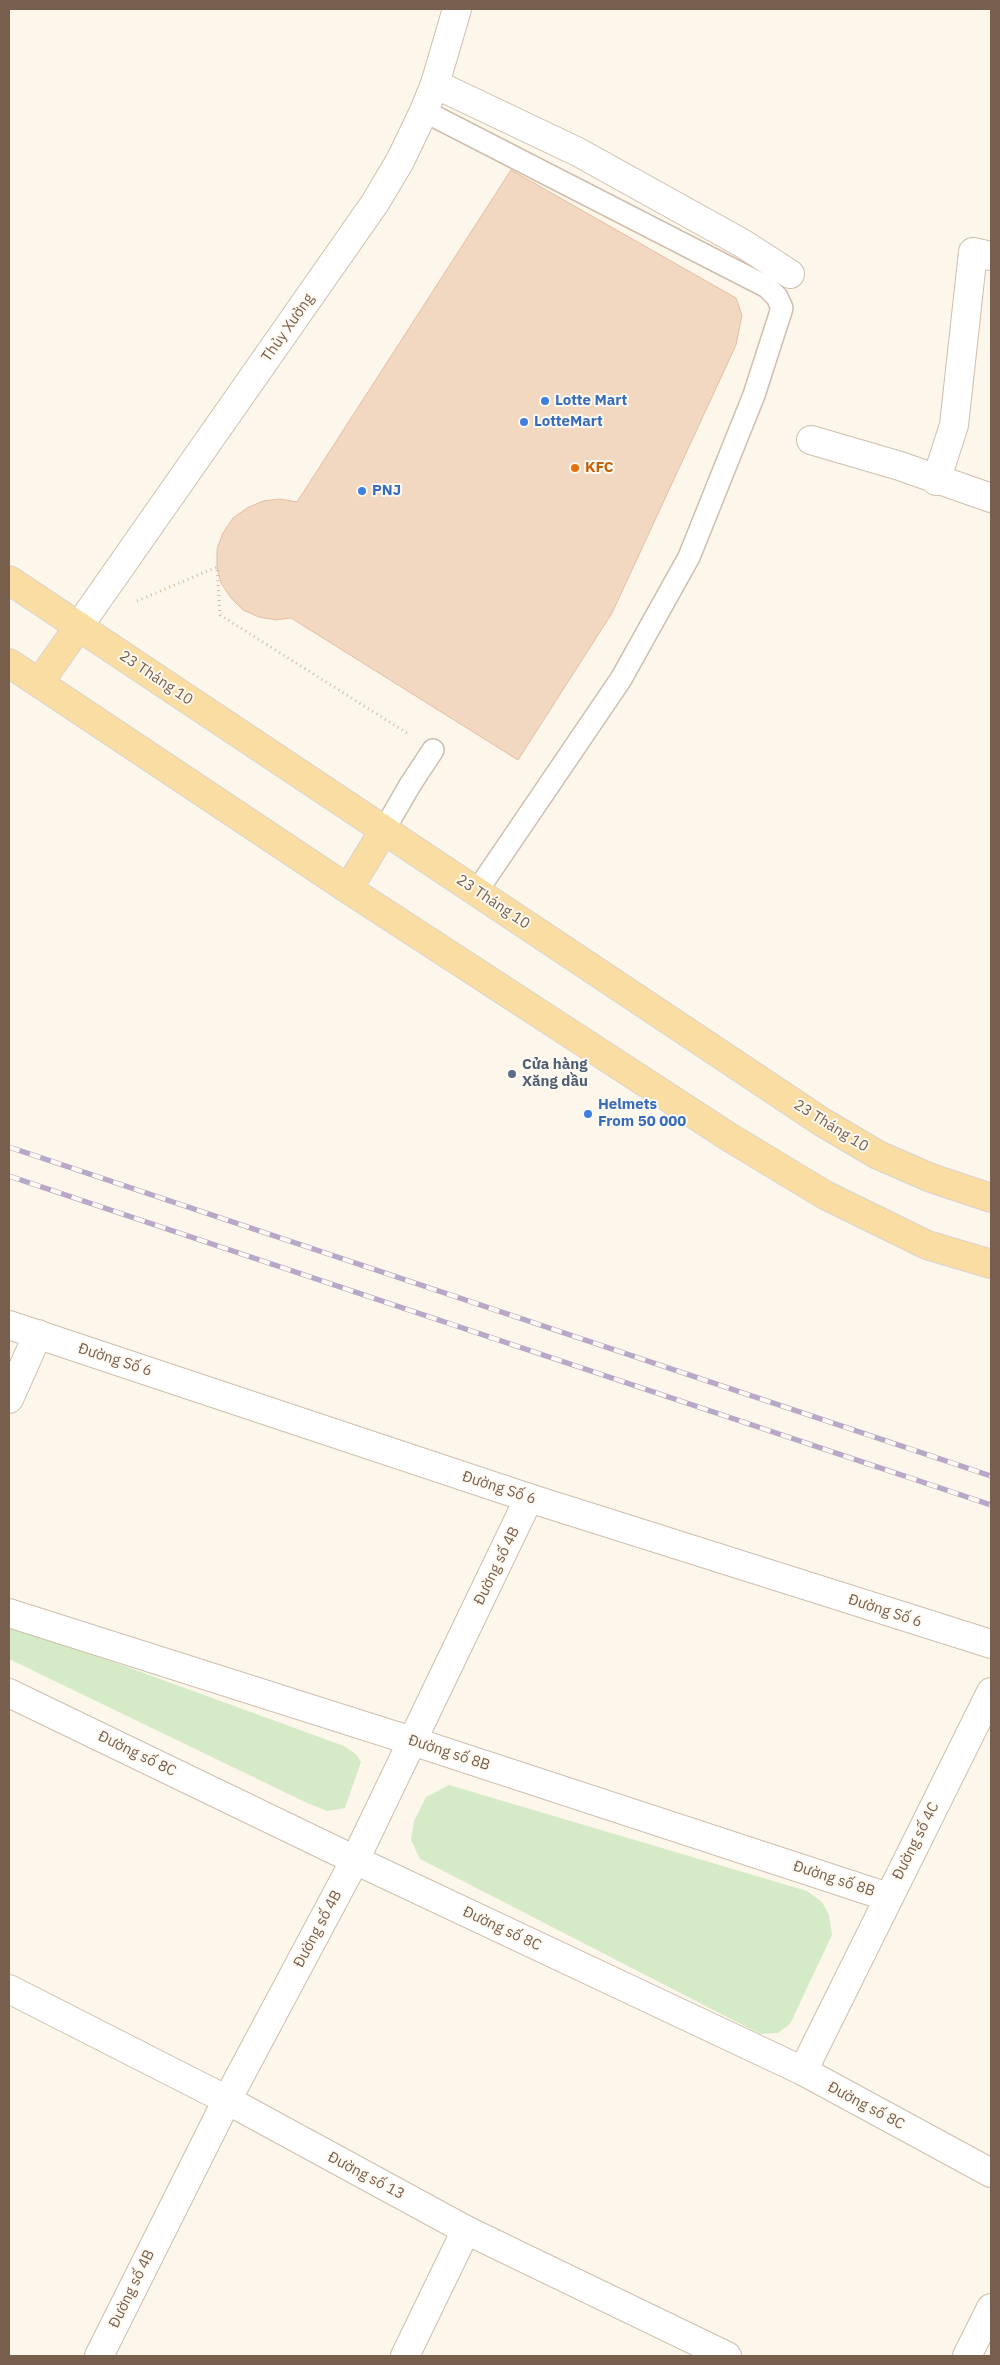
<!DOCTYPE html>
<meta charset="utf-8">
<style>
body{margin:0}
#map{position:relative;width:1000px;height:2365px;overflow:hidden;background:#fdf6ea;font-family:"IBM Plex Sans",sans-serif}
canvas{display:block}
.frame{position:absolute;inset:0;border:10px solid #785e4c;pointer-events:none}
</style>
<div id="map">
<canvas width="1000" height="2365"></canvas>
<div class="frame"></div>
</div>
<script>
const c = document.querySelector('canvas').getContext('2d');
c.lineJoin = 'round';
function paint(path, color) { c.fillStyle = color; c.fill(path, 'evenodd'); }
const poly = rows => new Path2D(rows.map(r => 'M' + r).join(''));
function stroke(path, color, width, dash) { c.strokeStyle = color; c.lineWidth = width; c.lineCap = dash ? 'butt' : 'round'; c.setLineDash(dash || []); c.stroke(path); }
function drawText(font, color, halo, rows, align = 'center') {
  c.font = font + ' "IBM Plex Sans",sans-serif'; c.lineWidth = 4; c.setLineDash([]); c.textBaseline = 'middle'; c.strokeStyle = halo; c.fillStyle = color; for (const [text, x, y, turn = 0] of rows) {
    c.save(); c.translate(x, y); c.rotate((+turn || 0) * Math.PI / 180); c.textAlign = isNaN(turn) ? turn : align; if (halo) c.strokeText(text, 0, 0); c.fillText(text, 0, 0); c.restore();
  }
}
paint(poly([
 [9,1624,344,1746,356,1754,361,1762,345,1808,327,1811,305,1802,9,1659],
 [449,1785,807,1891,822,1902,829,1915,832,1935,790,2024,778,2033,760,2034,420,1859,411,1840,414,1821,426,1797]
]), '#d5ebc7');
const building = poly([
 [511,170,736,298,742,315,736,345,612,613,518,760,291,618,276,620,259,617,243,610,231,598,221,583,217,567,217,549,223,533,233,518,247,508,263,501,280,499,297,502,511,170]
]);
paint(building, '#f2d7c1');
stroke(building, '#e5bea1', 1);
const service = poly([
 [424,111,767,287,777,297,782,308,754,395,689,557,621,679,477,891],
 [384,830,410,785,433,750]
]);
const minor = poly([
 [435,84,578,152,742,243,790,274],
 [811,440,900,466,991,498],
 [936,481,954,425,973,252,991,256],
 [9,1325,529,1498,991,1644],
 [9,1399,38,1334],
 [9,1613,412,1741,888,1897],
 [9,1693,355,1860,803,2071,991,2173],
 [803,2071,991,1692],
 [99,2356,227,2100,355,1860,529,1498],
 [405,2356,466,2230],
 [967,2356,991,2308]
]);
const tertiary = poly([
 [79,626,375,203,400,161,424,111,435,84,457,9],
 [9,1989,227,2100,466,2230,727,2356]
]);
const primary = poly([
 [9,580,822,1122,878,1155,931,1178,991,1198],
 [9,663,348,889,729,1137,825,1195,927,1245,991,1264],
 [39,683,79,626],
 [348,889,384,830]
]);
stroke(service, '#cfbeae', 24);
stroke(minor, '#cfbeae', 30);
stroke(tertiary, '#cfbeae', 30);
stroke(primary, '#d9d2cd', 30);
stroke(poly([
 [137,601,217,567,220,615,410,735]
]), '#d8baa3', 3, [1, 4]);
stroke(service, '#fff', 21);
stroke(minor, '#fff', 28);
stroke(tertiary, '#fff', 28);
stroke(primary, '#fadda3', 28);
const rail = poly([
 [9,1147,991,1476],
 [9,1176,991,1505]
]);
stroke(rail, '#baa7c8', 5.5);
stroke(rail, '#fffaf1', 4, [11]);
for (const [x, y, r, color] of [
 [545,401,5,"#3f7fe0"],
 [524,422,5,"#3f7fe0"],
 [575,468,5,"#e8710a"],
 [362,491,5,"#3f7fe0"],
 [512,1074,5,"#5c6f8a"],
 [588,1114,5,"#3f7fe0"]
]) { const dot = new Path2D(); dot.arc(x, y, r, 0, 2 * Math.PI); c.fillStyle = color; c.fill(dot); stroke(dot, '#fffaf1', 2); }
drawText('15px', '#785e4c', '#fffaf1', [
 ["Thủy Xưởng",288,328,-55],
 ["23 Tháng 10",156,678,34],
 ["23 Tháng 10",493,902,34],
 ["23 Tháng 10",831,1126,32],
 ["Đường Số 6",115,1360,18],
 ["Đường Số 6",499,1488,18],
 ["Đường số 4B",497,1566,-64],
 ["Đường Số 6",885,1611,18],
 ["Đường số 8B",449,1753,18],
 ["Đường số 8C",137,1754,26],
 ["Đường số 4C",916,1841,-63],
 ["Đường số 8B",834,1879,18],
 ["Đường số 4B",318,1929,-62],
 ["Đường số 8C",502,1929,25],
 ["Đường số 8C",866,2106,28],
 ["Đường số 13",366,2176,28],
 ["Đường số 4B",132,2289,-64]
]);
drawText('bold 15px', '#366cbe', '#fffaf1', [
 ["Lotte Mart",555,401],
 ["LotteMart",534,422],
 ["PNJ",372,491],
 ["Helmets",598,1105],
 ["From 50 000",598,1122]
], 'left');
drawText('bold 15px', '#c56008', '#fffaf1', [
 ["KFC",585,468]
], 'left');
drawText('bold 15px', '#4e5e75', '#fffaf1', [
 ["Cửa hàng",522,1065],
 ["Xăng dầu",522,1082]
], 'left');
</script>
